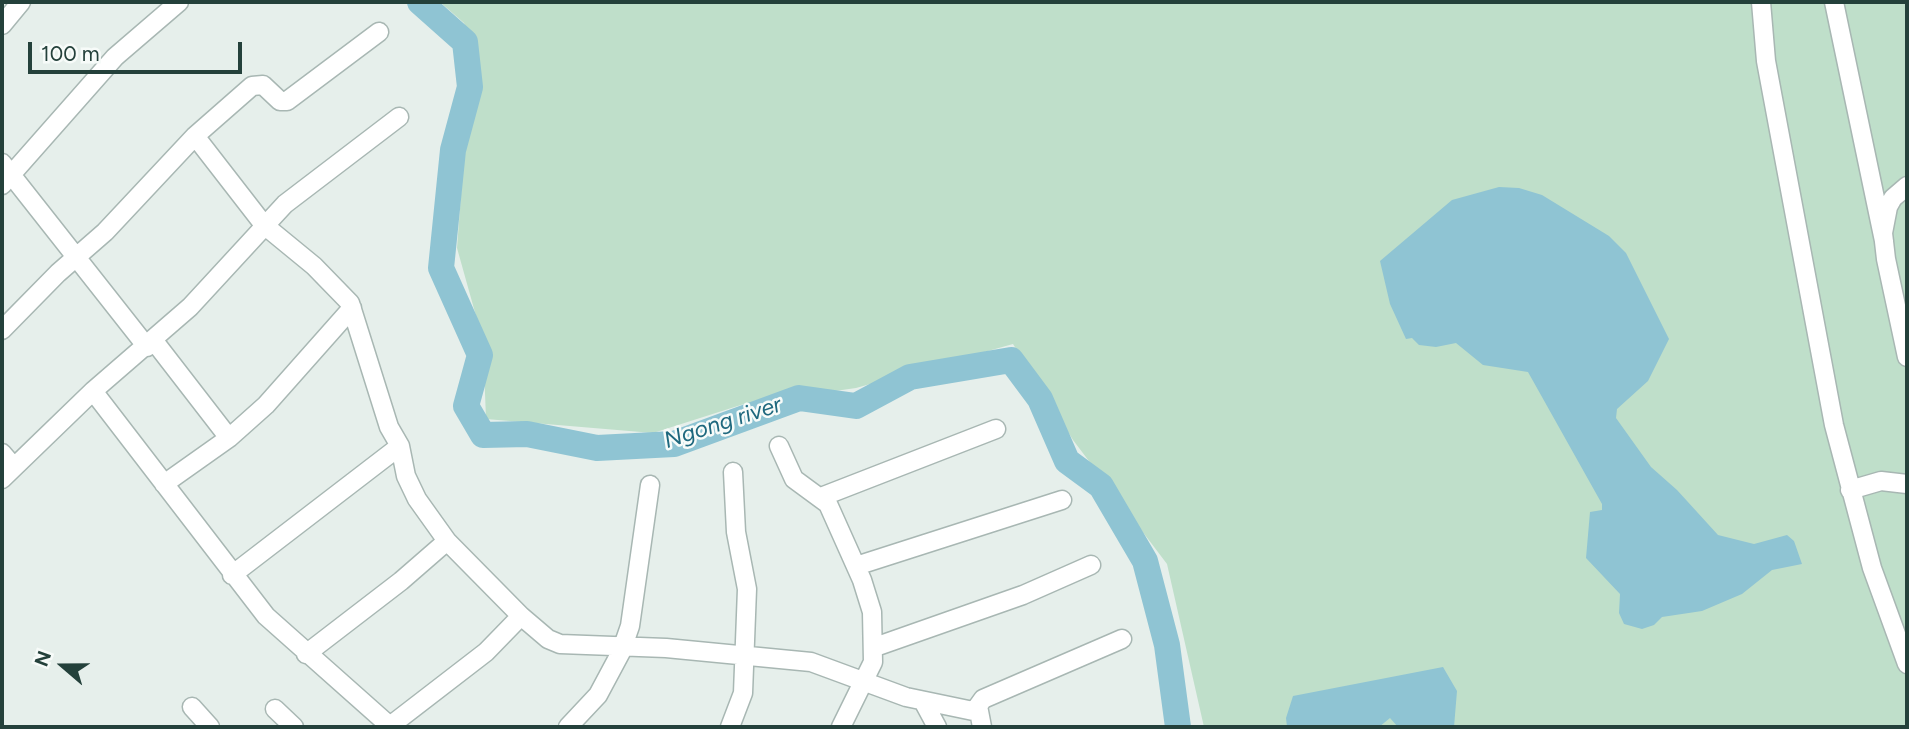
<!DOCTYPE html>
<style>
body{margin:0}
#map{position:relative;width:1909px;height:729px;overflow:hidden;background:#e6efeb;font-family:Figtree,sans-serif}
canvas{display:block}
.frame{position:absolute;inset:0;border:4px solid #24413b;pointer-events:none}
.north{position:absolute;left:28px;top:631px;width:70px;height:70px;-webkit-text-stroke:5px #f7fbf9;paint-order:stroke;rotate:290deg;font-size:19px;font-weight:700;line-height:28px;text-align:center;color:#24413b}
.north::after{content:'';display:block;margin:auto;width:24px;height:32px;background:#24413b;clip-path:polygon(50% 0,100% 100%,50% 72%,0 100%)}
.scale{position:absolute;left:28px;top:42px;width:214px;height:32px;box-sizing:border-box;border:4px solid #24413b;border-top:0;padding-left:9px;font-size:21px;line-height:24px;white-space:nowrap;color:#24413b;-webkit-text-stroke:5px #f7fbf9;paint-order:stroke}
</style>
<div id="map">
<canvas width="1909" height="729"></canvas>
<div class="frame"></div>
<div class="north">N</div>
<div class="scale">100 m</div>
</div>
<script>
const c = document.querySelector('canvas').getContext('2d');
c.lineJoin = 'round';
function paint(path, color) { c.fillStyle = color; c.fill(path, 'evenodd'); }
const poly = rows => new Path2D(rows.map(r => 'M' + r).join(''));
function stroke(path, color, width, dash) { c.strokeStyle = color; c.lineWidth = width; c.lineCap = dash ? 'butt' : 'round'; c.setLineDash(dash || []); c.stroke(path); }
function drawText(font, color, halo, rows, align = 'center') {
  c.font = font + ' Figtree,sans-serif'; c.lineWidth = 5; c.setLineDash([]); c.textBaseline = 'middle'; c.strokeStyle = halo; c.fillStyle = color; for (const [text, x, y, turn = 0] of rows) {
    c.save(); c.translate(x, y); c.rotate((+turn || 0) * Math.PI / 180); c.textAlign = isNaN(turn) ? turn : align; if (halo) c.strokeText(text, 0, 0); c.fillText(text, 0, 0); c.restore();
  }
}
paint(poly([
 [440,2,1907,2,1907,727,1204,727,1167,564,1073,440,1013,344,856,388,744,404,653,433,486,419,483,341,457,248,464,155,479,59,464,23]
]), '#bfdfca');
paint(poly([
 [1499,187,1519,188,1542,195,1609,236,1626,253,1669,339,1648,381,1617,409,1616,418,1651,467,1677,490,1718,535,1754,544,1787,535,1794,541,1802,564,1772,570,1742,594,1702,611,1662,617,1654,625,1642,629,1624,624,1619,613,1620,594,1586,558,1590,512,1602,510,1602,504,1528,372,1483,365,1456,343,1436,347,1419,345,1412,338,1406,339,1390,304,1380,261,1452,200],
 [1443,667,1457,691,1454,727,1398,727,1390,718,1379,727,1287,727,1286,718,1293,696]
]), '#8fc4d3');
stroke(poly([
 [420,2,465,42,470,87,453,150,441,268,480,355,466,406,483,435,527,434,597,448,674,444,799,398,856,406,910,377,1011,360,1040,399,1067,461,1101,486,1145,561,1167,645,1178,727]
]), '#8fc4d3', 26);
const minor = poly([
 [1761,2,1766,61,1834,425,1872,568,1907,664],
 [1834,2,1884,241],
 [2,25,21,2],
 [195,136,264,225,314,266,350,303,389,427,400,446,406,476,417,499,447,541],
 [2,163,147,347],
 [2,185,115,57,179,2],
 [1907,186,1893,198,1888,207,1883,233,1886,259,1907,357],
 [2,330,58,273,105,232,195,136,252,86,263,85,280,101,287,101,379,32],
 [154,341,229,438],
 [93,391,266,616,391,727],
 [779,446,794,479,828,504,862,580,872,612,873,662,841,727],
 [2,453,14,467],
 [2,479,93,391,190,307,285,204,399,117],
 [164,484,229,438,266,405,352,308],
 [1850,490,1881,481,1907,484],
 [821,497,996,429],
 [856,566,1062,500],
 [232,575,400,446],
 [875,647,1023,595,1091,565],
 [306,654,401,581,447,541,521,616,548,639,560,644,666,648,811,662,906,697,978,712],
 [923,701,937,727],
 [192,707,210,727],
 [275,709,294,727],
 [390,726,486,652,521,616],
 [568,727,598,695,621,652,630,626,650,485],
 [730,727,743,693,747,589,736,532,733,472],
 [982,727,978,706,983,699,1122,639]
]);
stroke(minor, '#a8b7b3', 21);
stroke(minor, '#fff', 18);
drawText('italic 23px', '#1e687e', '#f7fbf9', [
 ["Ngong river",723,423,-18]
]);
</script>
